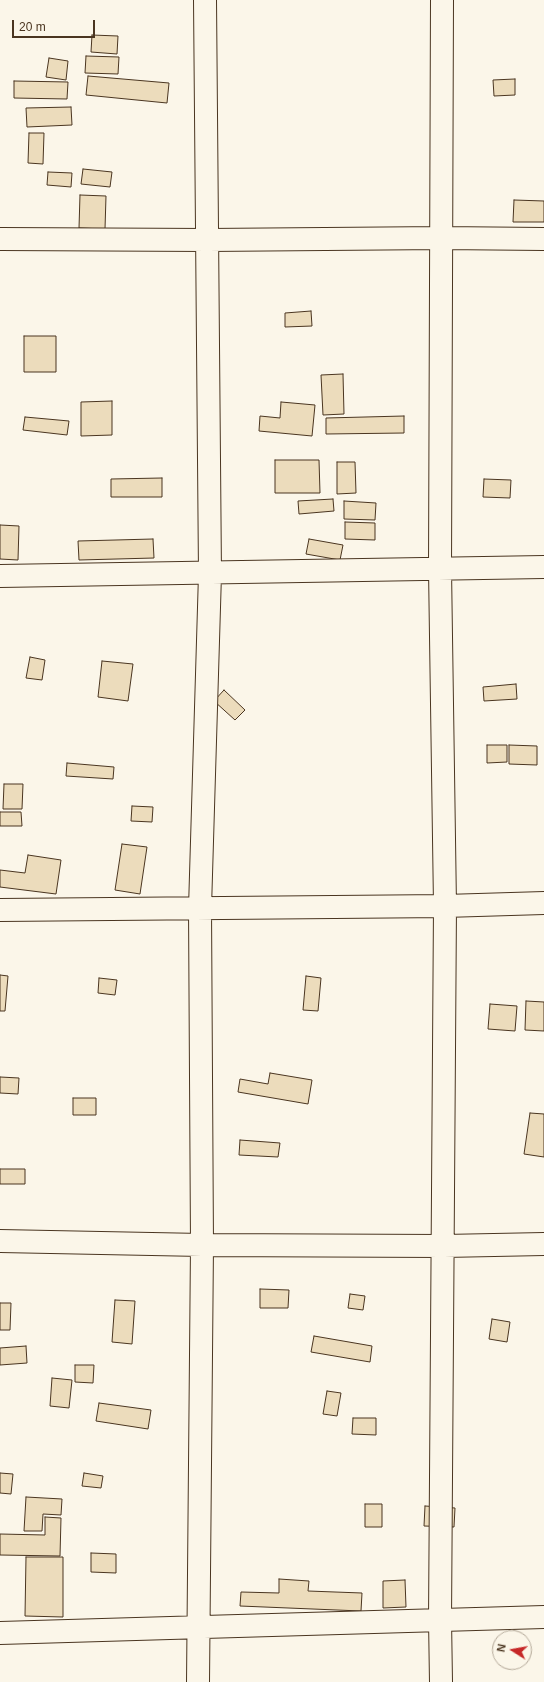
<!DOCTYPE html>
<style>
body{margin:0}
#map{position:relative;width:544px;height:1682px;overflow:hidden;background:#fbf6e9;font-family:Helvetica,sans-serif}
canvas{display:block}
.north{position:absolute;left:492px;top:1630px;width:40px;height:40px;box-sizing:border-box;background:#fbf6e9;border:1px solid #b4a999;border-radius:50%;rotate:281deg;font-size:11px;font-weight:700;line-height:16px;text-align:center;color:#4a3520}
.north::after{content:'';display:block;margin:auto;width:14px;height:18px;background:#c62828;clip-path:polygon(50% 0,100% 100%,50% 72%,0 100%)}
.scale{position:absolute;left:12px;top:20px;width:83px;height:18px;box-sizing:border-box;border:2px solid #4a3520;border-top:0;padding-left:5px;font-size:12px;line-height:14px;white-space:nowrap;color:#4a3520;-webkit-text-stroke:3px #fbf6e9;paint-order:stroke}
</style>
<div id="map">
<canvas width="544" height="1682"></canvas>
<div class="north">N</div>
<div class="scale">20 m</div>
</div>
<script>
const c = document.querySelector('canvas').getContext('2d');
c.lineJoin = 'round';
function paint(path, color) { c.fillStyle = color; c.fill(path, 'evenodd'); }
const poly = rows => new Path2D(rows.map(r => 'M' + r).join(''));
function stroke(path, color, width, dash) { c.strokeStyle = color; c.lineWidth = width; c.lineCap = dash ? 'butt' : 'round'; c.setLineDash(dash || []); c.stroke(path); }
const building = poly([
 [92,35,118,36,117,54,91,52,92,35],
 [86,56,119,57,118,74,85,73,86,56],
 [49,58,68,61,66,80,46,77,49,58],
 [88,76,169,83,167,103,86,95,88,76],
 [515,79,515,95,494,96,493,80,515,79],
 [14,81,68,82,67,99,14,98,14,81],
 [71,107,72,125,27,127,26,108,71,107],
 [29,133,44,133,43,164,28,163,29,133],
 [83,169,112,172,110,187,81,184,83,169],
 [48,172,72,173,71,187,47,185,48,172],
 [80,195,106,196,105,229,79,228,80,195],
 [514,200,544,201,544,222,513,222,514,200],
 [311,311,312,326,285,327,285,313,311,311],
 [24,336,56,336,56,372,24,372,24,336],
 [343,374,344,414,323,415,321,375,343,374],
 [112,401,112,435,81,436,81,402,112,401],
 [281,402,315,405,312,436,259,431,260,416,280,418,281,402],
 [404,416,404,433,326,434,326,418,404,416],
 [25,417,69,421,67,435,23,430,25,417],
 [275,460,319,460,320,493,275,493,275,460],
 [337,462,355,462,356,493,337,494,337,462],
 [162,478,162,497,111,497,111,479,162,478],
 [484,479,511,480,510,498,483,497,484,479],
 [333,499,334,511,299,514,298,501,333,499],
 [344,501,376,503,375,520,344,519,344,501],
 [345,522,375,523,375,540,345,539,345,522],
 [0,525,19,526,18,560,0,559,0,525],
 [153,539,154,558,79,560,78,541,153,539],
 [309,539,343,545,340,560,306,554,309,539],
 [30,657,45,660,42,680,26,678,30,657],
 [102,661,133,664,128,701,98,697,102,661],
 [516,684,517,699,484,701,483,687,516,684],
 [224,690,245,710,235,720,214,701,224,690],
 [487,745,507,745,507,762,487,763,487,745],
 [509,745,537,746,537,765,509,764,509,745],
 [67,763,114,767,113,779,66,776,67,763],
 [4,784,23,784,22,809,3,809,4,784],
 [132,806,153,807,152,822,131,821,132,806],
 [0,812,21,812,22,826,0,826,0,812],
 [122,844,147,847,140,894,115,890,122,844],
 [28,855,61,860,56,894,0,887,0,870,25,873,28,855],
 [0,975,8,976,5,1011,0,1011,0,975],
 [306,976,321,978,318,1011,303,1010,306,976],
 [99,978,117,980,115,995,98,993,99,978],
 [526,1001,544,1002,544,1031,525,1030,526,1001],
 [490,1004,517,1006,515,1031,488,1029,490,1004],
 [270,1073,312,1080,308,1104,238,1092,240,1079,268,1084,270,1073],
 [0,1077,19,1078,18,1094,0,1093,0,1077],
 [73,1098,96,1098,96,1115,73,1115,73,1098],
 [530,1113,544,1114,544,1157,524,1154,530,1113],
 [240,1140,280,1143,278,1157,239,1155,240,1140],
 [0,1169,25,1169,25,1184,0,1184,0,1169],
 [260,1289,289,1290,288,1308,260,1308,260,1289],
 [350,1294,365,1296,363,1310,348,1308,350,1294],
 [115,1300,135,1301,132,1344,112,1342,115,1300],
 [0,1303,11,1303,10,1330,0,1330,0,1303],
 [492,1319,510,1322,507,1342,489,1339,492,1319],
 [314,1336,372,1346,370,1362,311,1352,314,1336],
 [26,1346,27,1363,0,1365,0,1348,26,1346],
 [75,1365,94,1365,93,1383,75,1382,75,1365],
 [52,1378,72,1380,69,1408,50,1406,52,1378],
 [327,1391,341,1393,337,1416,323,1414,327,1391],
 [99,1403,151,1410,148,1429,96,1421,99,1403],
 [353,1418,376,1418,376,1435,352,1434,353,1418],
 [0,1473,13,1474,11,1494,0,1493,0,1473],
 [84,1473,103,1476,101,1488,82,1486,84,1473],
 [26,1497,62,1499,61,1515,43,1514,42,1531,24,1531,26,1497],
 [365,1504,382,1504,382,1527,365,1527,365,1504],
 [425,1506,455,1508,454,1527,424,1526,425,1506],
 [45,1517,61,1518,60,1556,0,1555,0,1534,45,1535,45,1517],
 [91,1553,116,1554,116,1573,91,1572,91,1553],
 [26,1557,63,1557,63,1617,25,1616,26,1557],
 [279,1579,309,1581,308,1591,362,1593,361,1611,240,1606,241,1592,279,1593,279,1579],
 [405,1580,406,1607,383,1608,383,1581,405,1580]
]);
paint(building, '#ecdcbc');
stroke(building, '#4a3520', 1);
const minor = poly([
 [0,239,208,240,442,238,544,239],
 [0,576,544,567],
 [0,910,445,906,544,903],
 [0,1241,202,1245,444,1246,544,1244],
 [0,1633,544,1617],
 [198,1682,202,1245,200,908,210,574,205,0],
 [441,1682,440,1619,445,906,440,569,442,0]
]);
stroke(minor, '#4a3520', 24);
stroke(minor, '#fbf6e9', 22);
</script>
